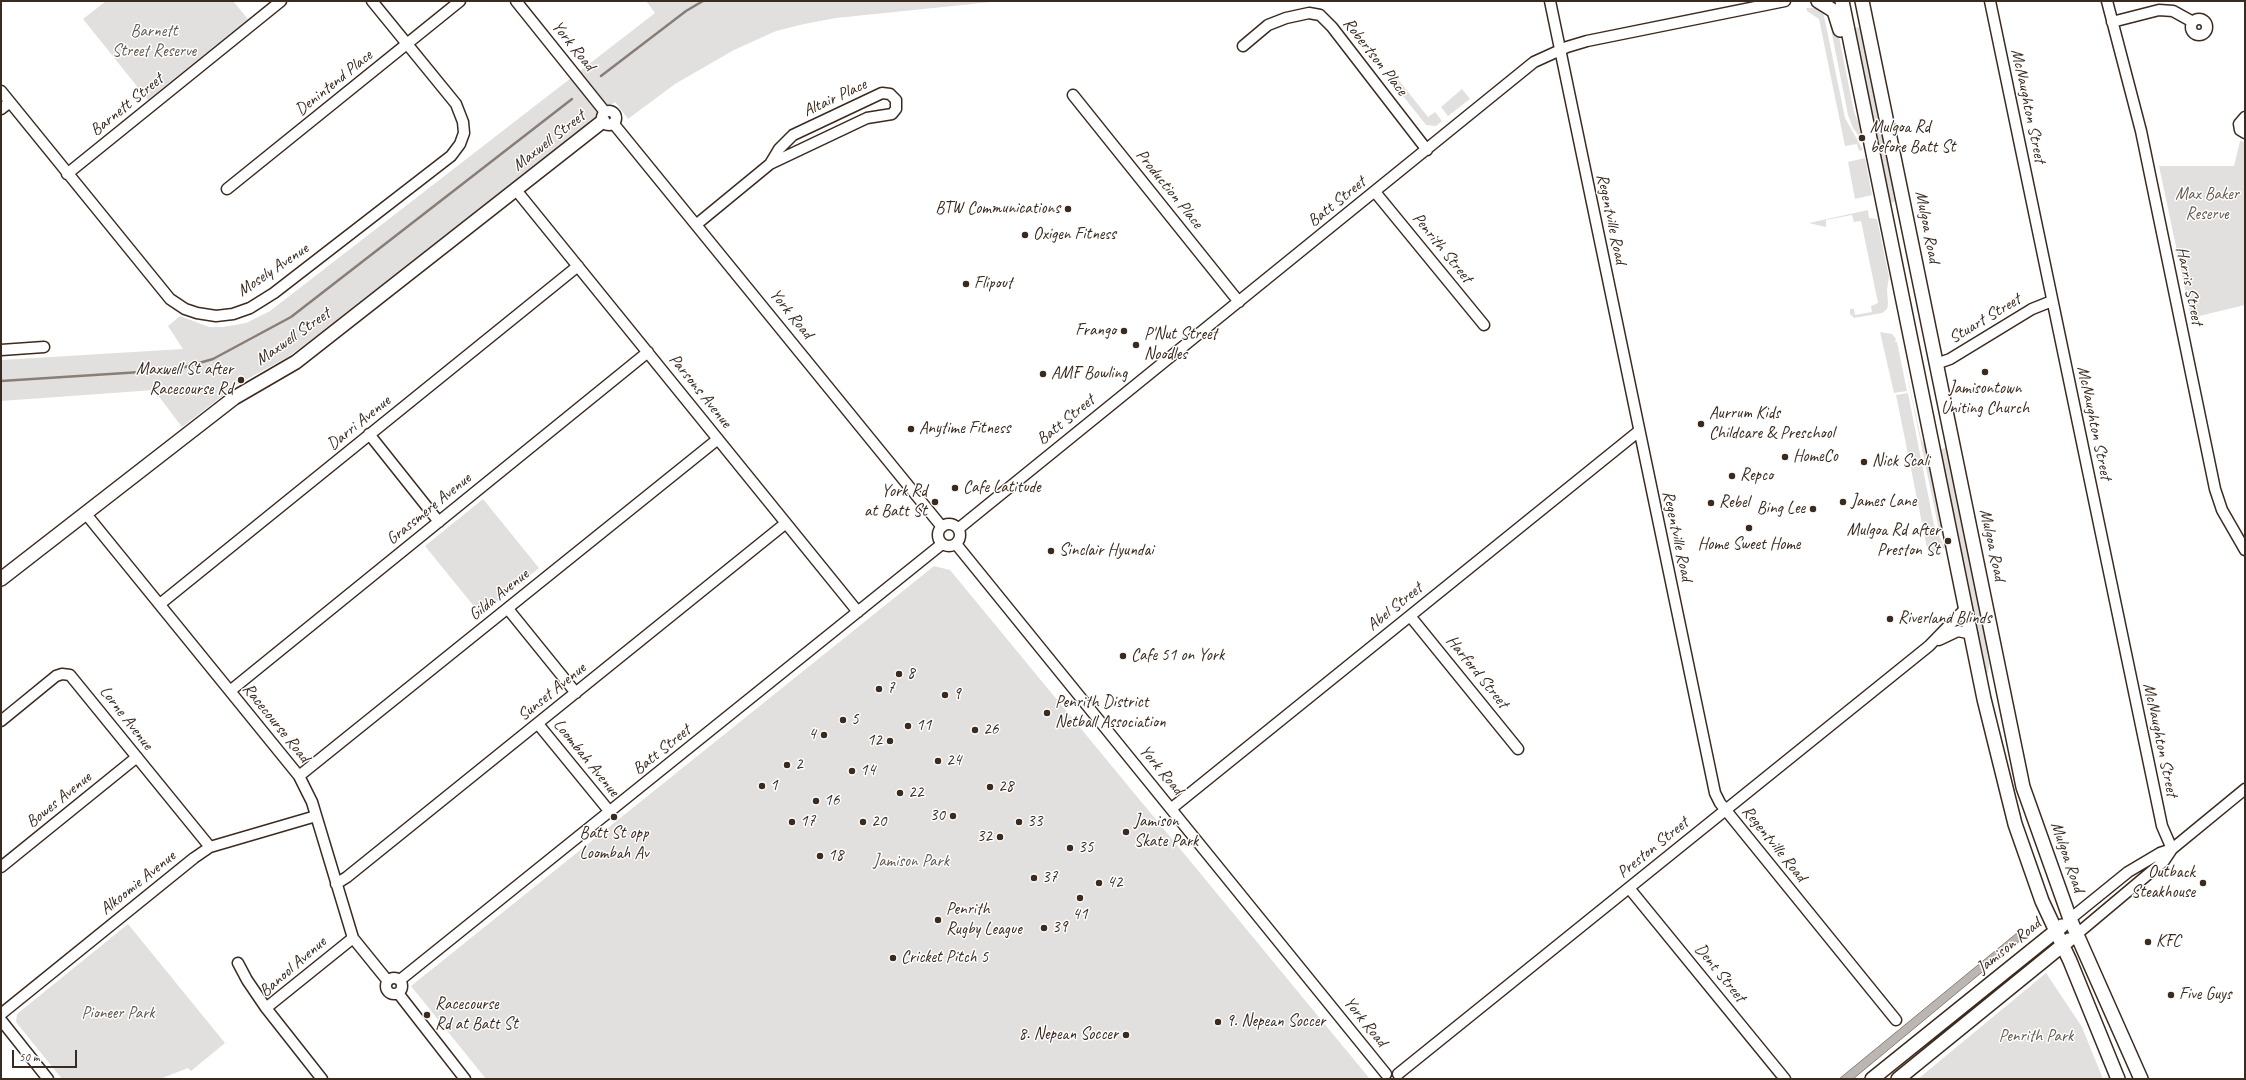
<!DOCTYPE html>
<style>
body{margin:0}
#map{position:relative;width:2246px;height:1080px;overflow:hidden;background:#fff;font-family:Caveat,sans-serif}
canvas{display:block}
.frame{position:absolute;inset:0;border:2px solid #3b2a1e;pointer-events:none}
.scale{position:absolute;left:12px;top:1050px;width:65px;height:18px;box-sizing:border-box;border:2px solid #3b2a1e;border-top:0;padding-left:5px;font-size:12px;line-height:14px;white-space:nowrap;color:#3b2a1e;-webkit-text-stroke:3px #fff;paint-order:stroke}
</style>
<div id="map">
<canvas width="2246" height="1080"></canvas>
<div class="frame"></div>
<div class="scale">50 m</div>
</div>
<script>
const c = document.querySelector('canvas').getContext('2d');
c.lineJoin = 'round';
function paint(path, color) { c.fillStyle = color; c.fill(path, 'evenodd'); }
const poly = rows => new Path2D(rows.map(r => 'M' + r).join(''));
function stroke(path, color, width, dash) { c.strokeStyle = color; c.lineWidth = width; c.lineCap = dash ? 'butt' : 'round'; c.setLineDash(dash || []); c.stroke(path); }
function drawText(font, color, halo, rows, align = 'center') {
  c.font = font + ' Caveat,sans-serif'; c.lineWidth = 3; c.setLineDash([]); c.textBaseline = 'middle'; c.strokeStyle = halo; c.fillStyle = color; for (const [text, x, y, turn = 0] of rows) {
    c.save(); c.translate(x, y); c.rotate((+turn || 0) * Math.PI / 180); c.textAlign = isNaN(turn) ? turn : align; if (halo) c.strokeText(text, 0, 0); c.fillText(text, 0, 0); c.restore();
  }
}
paint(poly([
 [106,1,233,1,248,19,148,100,83,19],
 [646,1,1001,1,836,18,804,24,776,31,734,50,675,84,628,119,615,102,303,346,286,358,238,384,182,427,154,390,1,401,1,360,183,349,168,326,180,316,209,327,223,327,246,323,270,311,655,13],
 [1806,8,1817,8,1823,11,1845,118,1863,150,1859,151,1857,144,1845,146,1819,19,1807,11],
 [1828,14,1836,22,1854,112,1862,131,1866,147,1853,128,1848,115],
 [1862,26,1899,201,1889,203,1853,29],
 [1393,73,1428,117,1435,112,1442,121,1436,126,1426,125,1388,77],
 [1462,89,1470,99,1448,116,1441,107],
 [2240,141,2245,142,2245,305,2191,318,2159,166,2234,166],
 [1865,158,1872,195,1855,199,1848,162],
 [1868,210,1869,218,1877,219,1889,277,1887,290,1888,304,1887,309,1882,313,1854,318,1850,314,1850,309,1854,309,1855,315,1872,312,1871,306,1878,303,1861,221,1854,222,1852,215,1826,220,1826,227,1809,223],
 [1880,332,1892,334,1896,339,1895,342,1897,342,1907,391,1894,393],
 [1903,357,1921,438,1931,459,1945,537,1939,530,1935,511],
 [1908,393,1934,525,1945,548,1928,553,1896,395],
 [1948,447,1982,617,1989,664,1988,673,1984,673,1939,450],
 [483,499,539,568,481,615,425,546],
 [934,566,950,570,1370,1079,486,1079,411,986],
 [128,924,225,1043,191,1071,188,1068,160,1079,62,1079,16,1022,17,1014],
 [2046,973,2082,1027,2103,1079,1918,1079]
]), '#e2e0de');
const water = poly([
 [2017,933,2022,939,1853,1079,1839,1079,2017,933]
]);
paint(water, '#bcb6b3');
stroke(water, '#887e77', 1);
stroke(poly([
 [601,76,686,11,703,1],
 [1,381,141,372,185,367,213,359,291,317,572,99]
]), '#887e77', 2.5);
const minor = poly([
 [516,1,605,112],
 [1550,1,1715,793,1720,803,1896,1020],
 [1990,1,2162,826,2172,849],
 [2107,1,2141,131,2215,489,2222,510,2245,550],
 '2191 27a8 8 0 1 1 16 0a8 8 0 1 1-16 0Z',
 [2112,22,2159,10,2173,11,2193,22],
 [1243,46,1268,25,1286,18,1309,13,1320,15,1332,27,1427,150],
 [1,91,170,299,185,309,197,313,216,316,233,314,250,308,274,293,451,156,460,144,464,133,463,122,456,104,372,1],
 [1073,95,1239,302],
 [1,109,10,102],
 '602 118a7 7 0 1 1 14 0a7 7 0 1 1-14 0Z',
 [2245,117,2239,124,2240,130,2245,133],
 [613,123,942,527],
 [67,174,281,1],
 [227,189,460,1],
 [516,190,858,612],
 [1375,192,1484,325],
 [697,224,770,164,867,118,892,114,896,109,896,100,890,94,882,93,793,135,779,149,770,164],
 [1,350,44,347],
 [1936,364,1950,359,2032,309,2052,301],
 [369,434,439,522],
 [86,514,299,776,312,802,353,938,387,980],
 '938 535a11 11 0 1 1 22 0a11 11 0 1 1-22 0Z',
 [958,529,1534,62,1567,47,1587,41,1785,1],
 [956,544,1386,1074],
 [160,604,578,266],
 [508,609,576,693],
 [1410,616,1518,749],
 [1939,640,1958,631,1972,634],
 [230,691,648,352],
 [1,721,56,676,62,674,70,675,210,847],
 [538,724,610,812],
 [299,776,718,439],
 [1172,808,1639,431],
 [1,867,137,757],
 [336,884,347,877,786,523],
 [1629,888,1785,1079],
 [2070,919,2128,872,2160,853,2172,849],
 [2077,934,2164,861,2172,849,2245,789],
 [238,963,247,980,266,1008,322,1079],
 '386 986a8 8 0 1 1 16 0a8 8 0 1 1-16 0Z',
 [400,980,942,544],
 [398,993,465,1079],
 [266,1008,353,938],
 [1,1014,194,858,210,847,316,816],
 [1,1020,48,1079],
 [1398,1074,1929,646,1966,608]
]);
const major = poly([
 [1818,1,1834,11,1840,30],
 [1842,1,1984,699,2015,824,2042,901,2070,961,2118,1079],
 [1862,1,2023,787,2070,919,2141,1079],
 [1,579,234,398,296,362,603,121],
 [1872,1079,2062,926],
 [1898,1079,2069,940]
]);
stroke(minor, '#3b2a1e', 13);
stroke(major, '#3b2a1e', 16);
stroke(minor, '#fff', 10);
stroke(major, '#fff', 13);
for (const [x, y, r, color] of [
 [1862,138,4,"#3b2a1e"],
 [1068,209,4,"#3b2a1e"],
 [1025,235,4,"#3b2a1e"],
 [966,284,4,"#3b2a1e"],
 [1124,331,4,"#3b2a1e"],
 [1136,345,4,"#3b2a1e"],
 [1985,372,4,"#3b2a1e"],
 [1043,374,4,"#3b2a1e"],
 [241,380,4,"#3b2a1e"],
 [1701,424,4,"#3b2a1e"],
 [911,429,4,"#3b2a1e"],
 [1785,457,4,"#3b2a1e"],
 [1864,462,4,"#3b2a1e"],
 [1732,476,4,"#3b2a1e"],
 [955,488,4,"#3b2a1e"],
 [935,502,4,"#3b2a1e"],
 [1843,502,4,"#3b2a1e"],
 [1711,503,4,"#3b2a1e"],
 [1813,509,4,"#3b2a1e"],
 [1749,528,4,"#3b2a1e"],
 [1948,541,4,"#3b2a1e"],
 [1051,551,4,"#3b2a1e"],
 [1890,619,4,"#3b2a1e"],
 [1123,656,4,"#3b2a1e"],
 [899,674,4,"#3b2a1e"],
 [879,689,4,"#3b2a1e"],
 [945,695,4,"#3b2a1e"],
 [1047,713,4,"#3b2a1e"],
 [843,720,4,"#3b2a1e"],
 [908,726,4,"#3b2a1e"],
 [975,730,4,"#3b2a1e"],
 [824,735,4,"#3b2a1e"],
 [890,741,4,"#3b2a1e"],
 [938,761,4,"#3b2a1e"],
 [787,765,4,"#3b2a1e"],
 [852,771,4,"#3b2a1e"],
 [762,786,4,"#3b2a1e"],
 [990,787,4,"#3b2a1e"],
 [900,793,4,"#3b2a1e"],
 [816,801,4,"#3b2a1e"],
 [953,816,4,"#3b2a1e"],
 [614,817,4,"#3b2a1e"],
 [792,822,4,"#3b2a1e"],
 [863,822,4,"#3b2a1e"],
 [1019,822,4,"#3b2a1e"],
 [1126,832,4,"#3b2a1e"],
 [1000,837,4,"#3b2a1e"],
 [1070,848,4,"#3b2a1e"],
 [820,856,4,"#3b2a1e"],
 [1034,878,4,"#3b2a1e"],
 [1099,883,4,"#3b2a1e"],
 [2203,883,4,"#3b2a1e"],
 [1080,898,4,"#3b2a1e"],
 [938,920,4,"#3b2a1e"],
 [1044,928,4,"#3b2a1e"],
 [2148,942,4,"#3b2a1e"],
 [893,958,4,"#3b2a1e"],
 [2171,995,4,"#3b2a1e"],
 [427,1015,4,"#3b2a1e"],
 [1218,1022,4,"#3b2a1e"],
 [1126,1035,4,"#3b2a1e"]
]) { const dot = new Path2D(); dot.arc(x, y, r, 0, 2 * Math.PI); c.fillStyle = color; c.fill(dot); stroke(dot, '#fff', 1.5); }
drawText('17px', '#65584e', '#fff', [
 ["Barnett",154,32],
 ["Street Reserve",154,52],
 ["Max Baker",2207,195],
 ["Reserve",2207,215],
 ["Jamison Park",911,862],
 ["Pioneer Park",118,1014],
 ["Penrith Park",2036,1037]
]);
drawText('17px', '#3b2a1e', '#fff', [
 ["York Road",573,46,51],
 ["Robertson Place",1375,57,52],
 ["Denintend Place",334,83,-39],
 ["Altair Place",835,98,-25],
 ["Barnett Street",127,105,-39],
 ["McNaughton Street",2028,106,78],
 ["Maxwell Street",549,141,-38],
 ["Production Place",1169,189,51],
 ["Batt Street",1337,202,-39],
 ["Regentville Road",1611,219,78],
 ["Mulgoa Road",1927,227,79],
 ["Penrith Street",1442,248,51],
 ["Mosely Avenue",273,270,-34],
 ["Harris Street",2189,286,78],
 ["York Road",791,314,51],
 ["Stuart Street",1985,319,-31],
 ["Maxwell Street",293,337,-35],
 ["Parsons Avenue",700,391,51],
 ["Batt Street",1066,420,-39],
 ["Darri Avenue",359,423,-39],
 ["McNaughton Street",2094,423,78],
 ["Grassmere Avenue",429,509,-39],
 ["Regentville Road",1677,536,78],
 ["Mulgoa Road",1992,545,78],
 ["Gilda Avenue",499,595,-39],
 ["Abel Street",1395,607,-39],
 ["Harford Street",1477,672,51],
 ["Sunset Avenue",552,692,-39],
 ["Lorne Avenue",126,718,52],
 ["Racecourse Road",276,723,51],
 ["McNaughton Street",2160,740,78],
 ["Batt Street",662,750,-39],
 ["Loombah Avenue",586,758,51],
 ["York Road",1161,770,50],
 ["Bowes Avenue",59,800,-39],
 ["Regentville Road",1774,844,51],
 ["Preston Street",1653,848,-39],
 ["Mulgoa Road",2067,857,71],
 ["Alkoomie Avenue",138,883,-39],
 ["Jamison Road",2009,946,-39],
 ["Banool Avenue",293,967,-41],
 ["Dent Street",1720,973,51],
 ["York Road",1365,1022,51]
]);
drawText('17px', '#3b2a1e', '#fff', [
 ["Mulgoa Rd",1870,128],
 ["before Batt St",1870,148],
 ["BTW Communications",1060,209,"right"],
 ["Oxigen Fitness",1033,235],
 ["Flipout",974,284],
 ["Frango",1116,331,"right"],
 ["P'Nut Street",1144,335],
 ["Noodles",1144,355],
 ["Maxwell St after",233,370,"right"],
 ["Racecourse Rd",233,390,"right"],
 ["AMF Bowling",1051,374],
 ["Jamisontown",1985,389,"center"],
 ["Uniting Church",1985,409,"center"],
 ["Aurrum Kids",1709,414],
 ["Childcare & Preschool",1709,434],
 ["Anytime Fitness",919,429],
 ["HomeCo",1793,457],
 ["Nick Scali",1872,462],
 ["Repco",1740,476],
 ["Cafe Latitude",963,488],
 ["York Rd",927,492,"right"],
 ["at Batt St",927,512,"right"],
 ["James Lane",1851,502],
 ["Rebel",1719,503],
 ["Bing Lee",1805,509,"right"],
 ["Mulgoa Rd after",1940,531,"right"],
 ["Preston St",1940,551,"right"],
 ["Home Sweet Home",1749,545,"center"],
 ["Sinclair Hyundai",1059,551],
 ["Riverland Blinds",1898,619],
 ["Cafe 51 on York",1131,656],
 ["8",907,674],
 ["7",887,689],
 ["9",953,695],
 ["Penrith District",1055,703],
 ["Netball Association",1055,723],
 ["5",851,720],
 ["11",916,726],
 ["26",983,730],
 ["4",816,735,"right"],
 ["12",882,741,"right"],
 ["24",946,761],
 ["2",795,765],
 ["14",860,771],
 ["1",770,786],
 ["28",998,787],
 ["22",908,793],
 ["16",824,801],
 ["30",945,816,"right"],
 ["17",800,822],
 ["20",871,822],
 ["33",1027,822],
 ["Jamison",1134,822],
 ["Skate Park",1134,842],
 ["Batt St opp",614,834,"center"],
 ["Loombah Av",614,854,"center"],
 ["32",992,837,"right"],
 ["35",1078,848],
 ["18",828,856],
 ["Outback",2195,873,"right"],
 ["Steakhouse",2195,893,"right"],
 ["37",1042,878],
 ["42",1107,883],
 ["Penrith",946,910],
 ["Rugby League",946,930],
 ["41",1080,915,"center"],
 ["39",1052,928],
 ["KFC",2156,942],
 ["Cricket Pitch 5",901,958],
 ["Five Guys",2179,995],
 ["Racecourse",435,1005],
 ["Rd at Batt St",435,1025],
 ["9. Nepean Soccer",1226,1022],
 ["8. Nepean Soccer",1118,1035,"right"]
], 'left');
</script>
